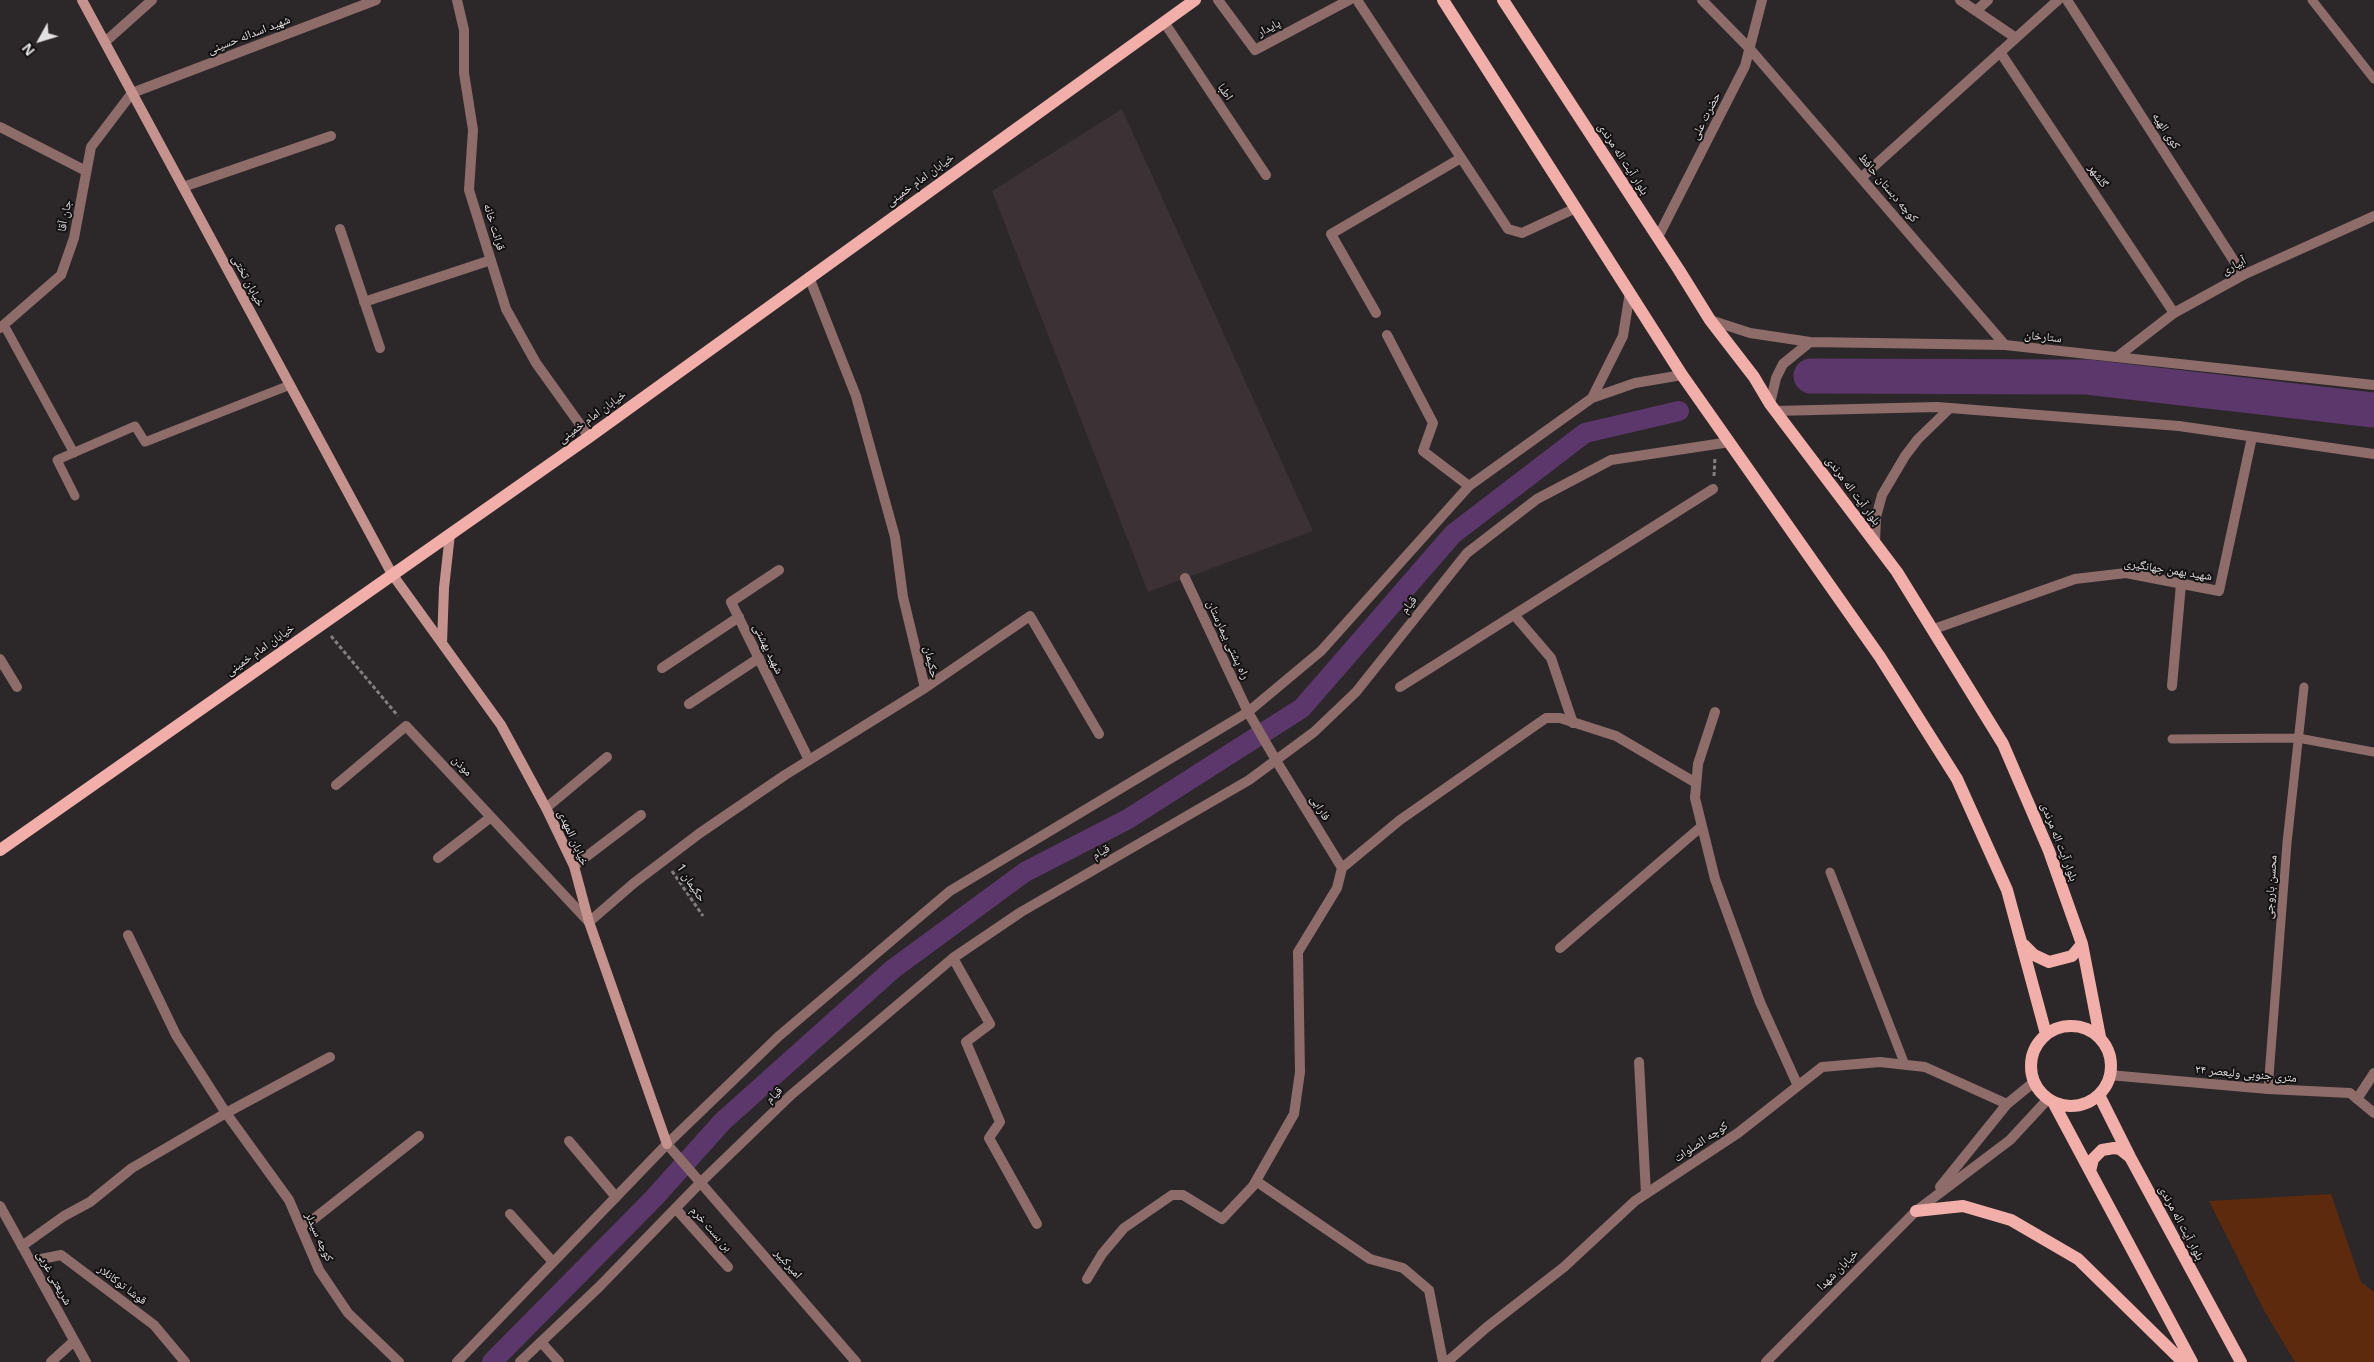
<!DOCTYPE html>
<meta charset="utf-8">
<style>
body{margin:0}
#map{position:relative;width:2374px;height:1362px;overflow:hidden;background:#2c2729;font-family:"Noto Sans",sans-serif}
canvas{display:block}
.north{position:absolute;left:15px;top:15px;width:50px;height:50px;-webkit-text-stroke:4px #131111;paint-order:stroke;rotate:231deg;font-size:14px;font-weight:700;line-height:20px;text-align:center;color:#e3e0e1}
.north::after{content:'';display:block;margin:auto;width:18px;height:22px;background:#e3e0e1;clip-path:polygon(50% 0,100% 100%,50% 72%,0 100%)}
</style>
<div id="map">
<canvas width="2374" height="1362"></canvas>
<div class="north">N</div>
</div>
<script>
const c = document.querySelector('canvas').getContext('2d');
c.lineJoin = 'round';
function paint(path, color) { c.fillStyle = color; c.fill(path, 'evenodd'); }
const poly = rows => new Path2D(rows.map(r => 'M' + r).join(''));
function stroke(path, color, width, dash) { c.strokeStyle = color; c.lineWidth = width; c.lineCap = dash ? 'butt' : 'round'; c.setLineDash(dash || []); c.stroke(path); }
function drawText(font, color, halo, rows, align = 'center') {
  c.font = font + ' "Noto Sans","Noto Naskh Arabic",sans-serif'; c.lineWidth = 4; c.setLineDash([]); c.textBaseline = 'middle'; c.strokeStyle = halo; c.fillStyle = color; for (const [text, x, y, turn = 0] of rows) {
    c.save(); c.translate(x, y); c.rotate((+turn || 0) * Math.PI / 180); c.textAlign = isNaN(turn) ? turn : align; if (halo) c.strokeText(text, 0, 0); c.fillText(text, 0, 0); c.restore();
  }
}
paint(poly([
 [1122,109,1313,531,1148,592,992,191]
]), '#3c3134');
paint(poly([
 [2331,1194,2361,1282,2374,1292,2374,1362,2295,1362,2265,1312,2209,1201]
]), '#5e2a0e');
stroke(poly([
 [492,1362,654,1198,723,1121,893,969,1025,872,1128,819,1302,708,1453,534,1585,433,1679,411]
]), '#5c376b', 20);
stroke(poly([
 [1811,376,2087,377,2374,410]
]), '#5c376b', 35);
stroke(poly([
 [1714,476,1715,457],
 [331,636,398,716],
 [672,871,703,916]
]), '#837f81', 3, [4, 2.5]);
stroke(poly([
 [2312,0,2374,79],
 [4,325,74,453],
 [75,496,57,460,135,426,145,442,290,385],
 [2172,739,2298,738,2374,752],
 [1830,872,1905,1065],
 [2268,1089,2287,843,2304,687]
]), '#8d6c6a', 9);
stroke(poly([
 [457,0,464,30,464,73,473,130,469,190,506,309,536,363,589,437],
 [1218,0,1255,50,1349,0],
 [1357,0,1508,229,1522,233,1576,208],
 [1702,0,1750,49,2005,345],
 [1960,0,2016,38],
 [2067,0,2243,275],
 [1976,11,1988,0],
 [1164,22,1266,175],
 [105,42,152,0],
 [2000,52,2174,313],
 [0,127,86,171],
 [1862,177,2058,0],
 [183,187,331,136],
 [340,229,380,348],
 [809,277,856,396,895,537,903,597,925,688],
 [364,302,491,260],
 [1376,313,1331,234,1461,158],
 [0,328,61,275,74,238,91,147,132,93,376,0],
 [1387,335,1433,423,1423,451,1469,486],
 [779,570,731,602,809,760],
 [1185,578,1248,712],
 [1515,616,1551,658,1573,723],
 [1934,629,2075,579,2126,573,2219,591,2252,437],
 [0,659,17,687],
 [662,668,739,617],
 [2172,686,2181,584],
 [1400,687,1713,489],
 [689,704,759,658],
 [1715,712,1698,764,1695,798,1715,879,1760,1002,1798,1086],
 [1277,762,1342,868],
 [336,785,406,726,589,922,634,883,700,833,785,775,925,688,1030,616,1099,734],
 [546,808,607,757],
 [438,858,491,817],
 [574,866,641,815],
 [128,935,176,1035,226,1113,289,1200,319,1270,348,1313,399,1362],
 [1560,948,1702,826],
 [953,958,990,1024,966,1042,1000,1122,989,1138,1037,1224],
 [1639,1062,1646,1194],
 [2357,1099,2374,1073],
 [569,1141,616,1197],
 [1256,1181,1370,1259,1403,1268,1429,1290,1443,1362],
 [676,1209,728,1267],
 [510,1214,553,1262],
 [301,1229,419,1136],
 [22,1246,64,1216,90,1202,132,1168,226,1113,330,1057],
 [31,1261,61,1255,154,1325,185,1362],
 [1087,1279,1102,1254,1124,1228,1172,1195,1183,1195,1222,1219,1253,1186,1294,1114,1300,1072,1298,952,1337,888,1342,868,1400,820,1546,718,1560,718,1616,736,1696,783],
 [541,1342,559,1362],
 [51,1362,74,1341],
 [1447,1362,1487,1327,1564,1267,1635,1201,1738,1133,1822,1067,1880,1062,1925,1067,2007,1104]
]), '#8d6c6a', 10);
stroke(poly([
 [1658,237,1745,66,1762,0],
 [1710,320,1750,333,1810,342,2005,345,2374,385],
 [2117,357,2174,313,2243,275,2374,216],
 [1592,398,1623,336,1630,292],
 [1770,404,1776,378,1783,364,1810,342],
 [1775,411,1937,407,2179,426,2374,454],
 [1875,543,1876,517,1882,495,1905,456,1918,439,1950,408],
 [1248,712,1277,762],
 [2109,1075,2268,1089,2350,1093,2374,1113],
 [667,1144,856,1362],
 [1940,1187,2007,1104,2034,1082],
 [0,1206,86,1362],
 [457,1362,667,1144,779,1036,950,891,1248,712,1321,651,1469,486,1592,398,1635,383,1682,375],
 [520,1362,599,1287,701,1182,791,1095,953,958,1021,912,1249,780,1314,732,1356,692,1467,553,1537,499,1611,460,1730,442],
 [1766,1362,1916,1211,2010,1140,2048,1099]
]), '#8d6c6a', 10);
stroke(poly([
 [82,0,392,574,501,725,546,808,574,866,589,922,667,1144],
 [442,643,444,588,450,534]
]), '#c6928e', 10);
stroke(poly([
 [1443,0,1682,375,1880,657,1957,779,2007,890,2046,1034],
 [1503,0,1679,270,1710,320,1754,377,1770,404,1897,572,2003,744,2049,851,2082,944,2100,1037],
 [0,850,589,437,1195,0],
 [2024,945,2034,955,2049,962,2072,956,2082,944],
 '2031 1066a40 40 0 1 1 80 0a40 40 0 1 1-80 0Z',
 [2099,1095,2130,1157,2241,1362],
 [2053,1102,2192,1362],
 [2090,1171,2093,1159,2102,1150,2114,1148,2120,1149,2130,1157],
 [1916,1211,1963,1206,2011,1220,2078,1259,2183,1362]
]), '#f2afaa', 12);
drawText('12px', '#e3e0e1', '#131111', [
 ["پایدار",1269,28,-28],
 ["شهید اسداله حسینی",249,35,-21],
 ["اطبا",1225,92,56],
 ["حضرت علی",1706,116,-63],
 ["کوی الهیه",2166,131,57],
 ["بلوار آیت اله مرندی",1623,159,57],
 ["گلشهر",2098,176,56],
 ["خیابان امام خمینی",920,180,-36],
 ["کوچه دبستان حافظ",1888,188,50],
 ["جان آقا",65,216,-79],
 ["قرائت خانه",494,227,73],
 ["آبیاری",2234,266,-28],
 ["خیابان تختی",248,281,62],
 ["ستارخان",2043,337,6],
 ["خیابان امام خمینی",592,417,-36],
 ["بلوار آیت اله مرندی",1853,491,53],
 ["شهید بهمن جهانگیری",2168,570,9],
 ["قیام",1409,605,-51],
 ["راه پشتی بیمارستان",1228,640,65],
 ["شهید بهشتی",768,649,64],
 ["خیابان امام خمینی",260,650,-35],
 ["حکیمان",931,662,77],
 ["موذن",462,766,46],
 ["فارابی",1320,808,59],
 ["خیابان المهدی",573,838,66],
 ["بلوار آیت اله مرندی",2059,842,69],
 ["قیام",1101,852,-29],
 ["حکیمان 1",691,883,56],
 ["محسن باروجی",2271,887,-86],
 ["۲۴ متری جنوبی ولیعصر",2246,1074,5],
 ["قیام",774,1095,-43],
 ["کوچه الصلوات",1701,1142,-34],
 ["بلوار آیت اله مرندی",2181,1223,62],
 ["بن بست خرم",711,1229,48],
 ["کوچه سیدلر",319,1237,66],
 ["امیرکبیر",788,1264,49],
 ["خیابان شهدا",1838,1270,-45],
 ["شریعتی غربی",54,1278,61],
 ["قوشا توکانلار",122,1285,37]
]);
</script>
